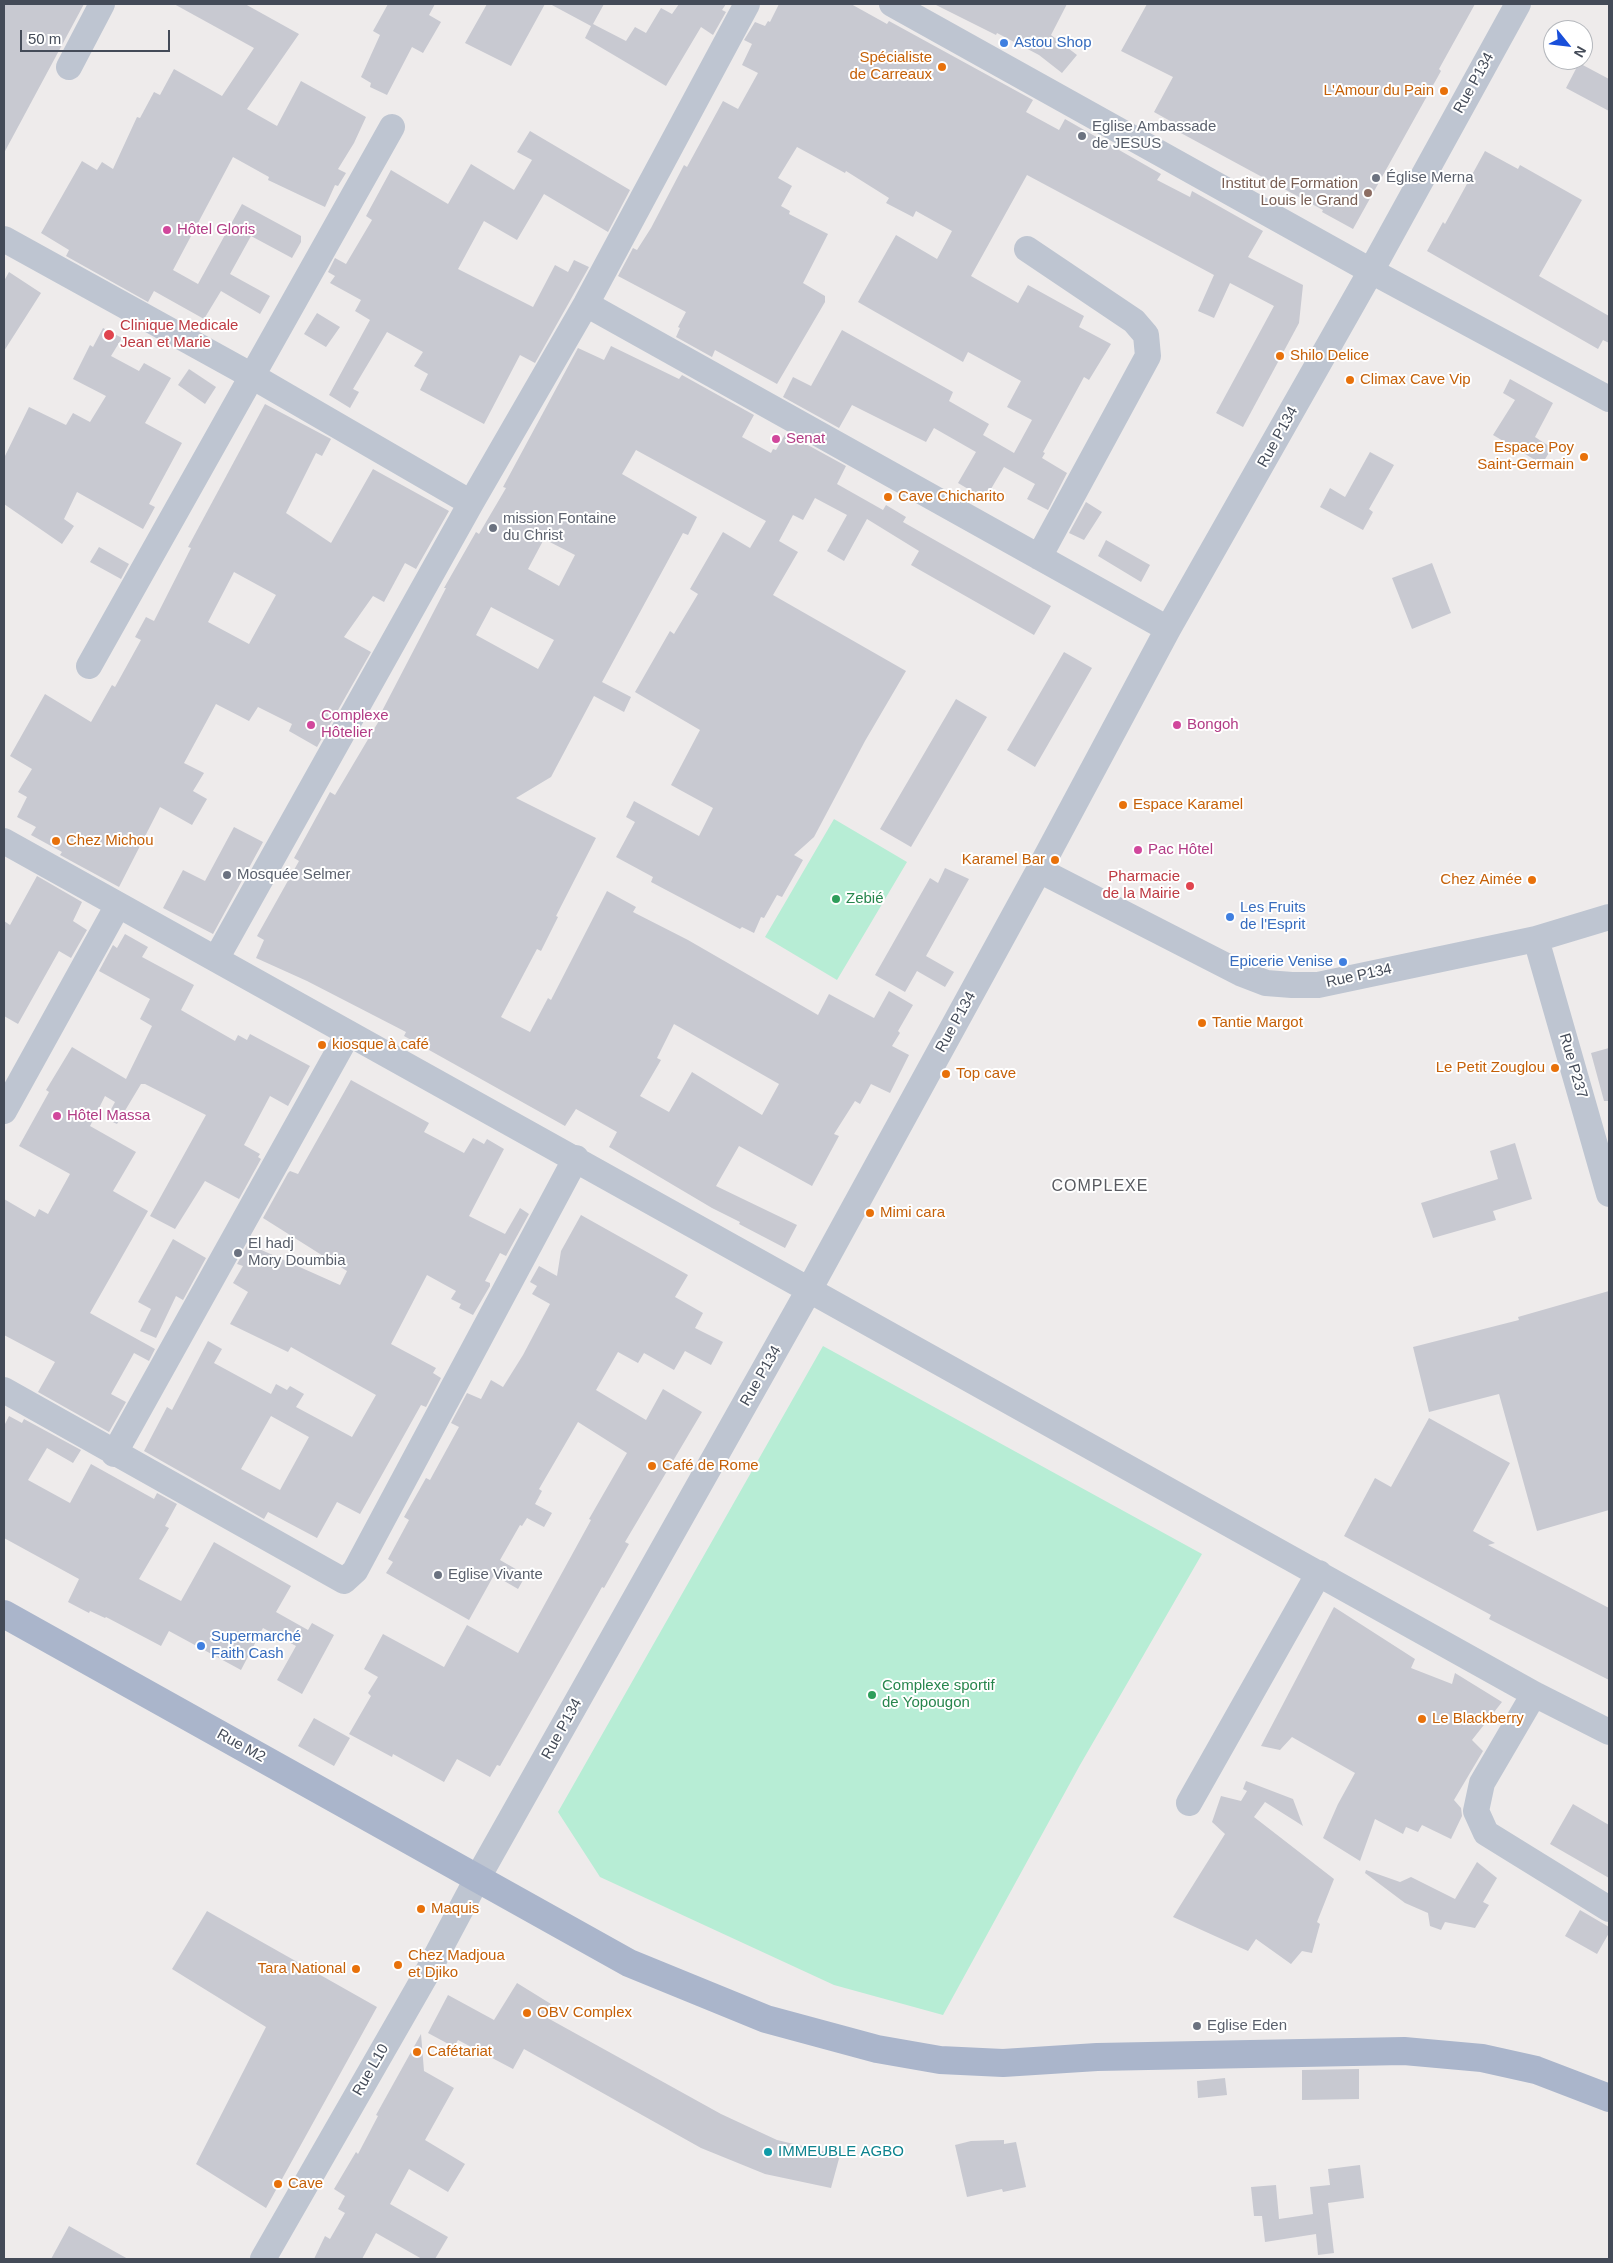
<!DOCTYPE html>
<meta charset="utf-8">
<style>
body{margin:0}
#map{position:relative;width:1613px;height:2263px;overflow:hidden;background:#eeebeb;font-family:Arial,sans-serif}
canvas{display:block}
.frame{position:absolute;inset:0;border:5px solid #444b58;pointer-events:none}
.north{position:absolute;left:1543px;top:20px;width:50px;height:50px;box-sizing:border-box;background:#fff;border:1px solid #b4b7bc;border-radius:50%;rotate:119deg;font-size:14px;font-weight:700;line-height:20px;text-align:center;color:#444b58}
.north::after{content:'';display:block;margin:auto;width:18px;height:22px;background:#194fda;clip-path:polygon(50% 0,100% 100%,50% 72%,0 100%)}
.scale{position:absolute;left:20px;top:30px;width:150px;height:22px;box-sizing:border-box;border:2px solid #444b58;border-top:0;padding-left:6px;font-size:15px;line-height:18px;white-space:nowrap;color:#444b58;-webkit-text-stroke:4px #fff;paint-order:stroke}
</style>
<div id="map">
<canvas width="1613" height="2263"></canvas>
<div class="frame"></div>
<div class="north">N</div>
<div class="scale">50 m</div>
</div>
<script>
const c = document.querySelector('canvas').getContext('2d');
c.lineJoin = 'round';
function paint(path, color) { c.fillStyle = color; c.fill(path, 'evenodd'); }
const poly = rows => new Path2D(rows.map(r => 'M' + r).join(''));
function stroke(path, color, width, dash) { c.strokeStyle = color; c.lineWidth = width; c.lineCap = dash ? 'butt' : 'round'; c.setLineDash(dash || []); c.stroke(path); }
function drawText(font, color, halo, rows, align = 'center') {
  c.font = font + ' Arial,sans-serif'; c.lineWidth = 4; c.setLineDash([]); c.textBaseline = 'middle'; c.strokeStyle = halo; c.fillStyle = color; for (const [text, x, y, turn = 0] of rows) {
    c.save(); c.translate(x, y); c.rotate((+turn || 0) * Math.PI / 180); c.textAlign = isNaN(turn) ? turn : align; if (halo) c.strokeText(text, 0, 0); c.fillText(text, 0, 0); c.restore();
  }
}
paint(poly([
 [834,819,907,862,837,980,765,937],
 [823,1346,1202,1554,1080,1765,943,2015,834,1985,600,1877,558,1812]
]), '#b7edd5');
paint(poly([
 [4,4,84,4,4,153],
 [174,4,245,4,299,34,247,109,277,126,301,81,366,117,354,143,338,169,346,173,338,186,335,185,325,207,268,180,269,177,233,157,173,270,198,284,242,204,301,236,301,242,292,258,251,236,230,274,270,296,260,314,221,291,204,319,154,291,148,302,66,256,69,250,41,233,82,161,97,170,102,162,113,169,137,117,140,118,154,92,160,95,174,69,222,96,254,48],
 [388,4,435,4,429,15,441,22,423,53,412,47,387,95,370,87,371,83,361,77,380,35,373,31],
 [487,4,545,4,511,66,465,43],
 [550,4,604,4,593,24,626,41,635,27,646,33,661,8,672,14,679,4,726,4,722,10,726,12,713,35,701,27,666,86,585,38,591,26],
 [779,4,851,4,887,24,889,21,1033,100,1026,112,1059,130,1065,119,1161,174,1157,180,1190,197,1192,191,1263,231,1248,257,1303,285,1299,323,1243,427,1216,413,1274,306,1230,283,1214,318,1198,311,1214,275,1027,175,971,276,1018,303,1028,285,1084,316,1079,327,1111,344,1089,380,1084,377,1043,452,1045,453,1042,458,1067,473,1048,510,1027,499,1035,484,1004,467,985,499,958,483,976,452,934,428,926,442,852,405,839,428,783,397,793,377,811,386,842,330,953,392,949,401,989,424,983,435,1014,453,1032,420,1007,407,1021,381,968,352,963,362,858,302,896,235,937,259,952,231,916,211,913,217,886,203,889,198,846,171,845,173,797,147,778,178,792,186,781,206,790,211,789,214,828,234,803,283,825,296,825,302,777,384,715,350,712,357,676,337,680,328,678,327,686,312,618,276,633,248,637,250,651,228,684,165,687,167,723,101,738,109,758,73,742,65,752,44,744,40,755,22,765,26,768,21,770,22],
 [934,4,1067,4,1051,35,1077,55,1062,73,1039,55,997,33,996,35],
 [1147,4,1475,4,1439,69,1441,71,1353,229,1322,212,1323,210,1179,132,1181,127,1154,112,1173,77,1121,51],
 [1579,63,1609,79,1609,111,1566,88],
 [530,131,630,190,608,232,544,194,517,240,484,221,458,269,533,307,555,265,568,272,574,260,589,267,535,363,520,355,484,424,420,390,428,374,414,366,423,352,387,332,353,389,359,392,350,408,329,395,370,320,355,311,361,300,330,283,335,276,328,272,335,258,346,264,372,220,366,216,391,170,448,204,471,164,514,190,532,160,517,152],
 [1485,151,1518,169,1520,165,1582,200,1539,276,1609,316,1609,343,1603,340,1598,349,1427,251,1443,222,1445,224],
 [9,272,41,293,4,351,4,281],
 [317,313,340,327,326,347,304,334],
 [103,328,122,338,111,356,139,371,144,363,171,378,145,423,182,443,149,504,155,507,143,529,77,492,64,519,74,526,62,544,4,504,4,458,29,407,66,425,73,413,90,422,106,396,73,379,90,345,93,347],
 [611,346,679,379,682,375,754,415,742,437,771,453,773,449,776,450,786,433,846,466,837,484,883,510,886,505,906,517,903,522,1051,606,1034,635,911,565,919,551,867,519,844,561,827,551,847,515,815,498,803,520,793,515,779,541,798,552,773,595,906,671,865,741,814,837,794,855,803,860,782,897,777,895,764,918,761,917,754,933,742,927,740,929,651,882,653,877,616,857,635,822,626,817,634,801,699,836,713,808,671,785,700,730,635,692,670,631,674,634,698,594,690,589,723,532,750,548,766,521,636,450,622,474,697,517,688,535,683,533,602,682,631,697,624,712,594,696,551,777,516,798,596,838,556,916,558,917,541,951,537,949,501,1017,530,1032,548,998,551,1000,607,891,636,907,633,912,688,940,818,1015,829,994,874,1018,889,991,913,1005,898,1031,900,1033,892,1046,909,1055,890,1093,871,1084,860,1104,855,1101,834,1134,839,1136,812,1186,739,1146,716,1186,797,1225,785,1248,739,1224,740,1222,712,1208,609,1147,617,1132,576,1109,565,1126,404,1036,406,1032,307,981,256,958,264,940,257,936,299,861,294,858,330,792,335,795,383,714,381,713,446,588,444,588,476,532,479,534,506,488,503,487,578,348,604,360],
 [544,539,575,555,559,586,528,569],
 [491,607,554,640,538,669,476,635],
 [674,1024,779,1084,762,1115,692,1072,669,1112,640,1096,661,1060,657,1058],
 [189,369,216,387,205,404,178,385],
 [1510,379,1553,403,1535,437,1552,448,1542,464,1493,435,1515,400,1503,393],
 [265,404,331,439,322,456,316,453,286,513,331,543,373,469,449,511,416,569,405,563,384,602,373,596,344,637,371,652,317,747,289,731,292,724,258,707,249,721,216,704,184,763,204,773,193,791,207,799,192,825,160,807,119,887,60,855,62,852,31,835,36,827,17,817,27,797,18,792,32,769,10,756,45,694,91,722,112,685,115,687,141,640,135,637,146,617,154,621,191,548,188,547],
 [234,572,276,595,249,644,208,622],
 [1370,452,1394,465,1369,509,1373,512,1363,530,1320,507,1330,488,1345,497],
 [1086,502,1102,512,1084,540,1069,533],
 [1106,540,1150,565,1141,582,1098,556],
 [99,547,129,564,121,579,90,562],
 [1432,563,1451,613,1412,629,1392,578],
 [1064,652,1092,668,1035,767,1007,750],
 [956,699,987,717,911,847,880,829],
 [234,827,263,842,213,934,163,908,183,870,205,881],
 [945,868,969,879,926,956,954,972,945,987,917,971,905,992,875,975,930,878,938,883],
 [37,876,82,902,73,921,87,930,71,958,59,951,18,1024,4,1016,4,921,10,925],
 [125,934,148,947,142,957,194,985,181,1010,235,1041,238,1035,247,1040,250,1034,310,1066,288,1106,270,1096,244,1145,260,1154,258,1157,261,1159,239,1199,205,1181,175,1229,150,1216,206,1115,145,1084,141,1084,117,1124,106,1119,115,1102,105,1096,90,1126,136,1152,113,1191,148,1211,90,1313,155,1349,149,1361,134,1353,111,1394,126,1402,109,1432,38,1392,55,1362,4,1335,4,1199,35,1217,39,1209,48,1214,70,1174,19,1146,49,1092,46,1090,72,1047,126,1079,152,1026,140,1019,150,999,99,971,113,945,117,948],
 [1609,1048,1609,1101,1604,1101,1591,1053],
 [351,1080,429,1123,424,1132,464,1153,473,1138,484,1144,487,1139,504,1149,469,1216,505,1234,520,1208,529,1214,506,1256,500,1253,485,1281,490,1283,490,1286,473,1315,459,1308,461,1304,451,1299,456,1291,427,1275,391,1344,436,1368,433,1373,441,1378,426,1407,421,1405,360,1514,337,1502,317,1538,268,1512,264,1519,144,1451,167,1407,172,1410,208,1341,222,1349,214,1363,271,1394,276,1384,287,1390,290,1386,304,1394,296,1407,352,1437,376,1395,291,1347,288,1352,230,1324,248,1292,233,1283,243,1266,237,1264,248,1244,340,1285,347,1271,263,1218,288,1173,290,1171,298,1174],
 [271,1416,309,1437,280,1490,241,1469],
 [1515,1143,1532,1199,1493,1211,1496,1220,1433,1238,1421,1203,1498,1179,1490,1151],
 [581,1215,688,1275,675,1297,703,1313,695,1328,723,1342,711,1365,685,1351,674,1370,644,1353,638,1363,618,1352,596,1390,646,1420,663,1389,702,1412,625,1542,629,1544,604,1588,602,1587,500,1766,497,1765,490,1777,457,1759,444,1782,393,1754,392,1757,349,1734,371,1696,368,1693,378,1677,364,1669,383,1634,444,1667,467,1625,518,1653,591,1520,589,1519,627,1453,578,1422,539,1489,542,1491,535,1504,552,1513,544,1527,527,1518,522,1526,520,1525,500,1560,526,1575,518,1589,494,1575,469,1620,386,1573,393,1562,388,1559,409,1520,404,1517,426,1478,430,1480,459,1427,451,1423,467,1393,481,1399,491,1380,503,1387,523,1355,550,1304,532,1294,537,1286,530,1282,539,1266,557,1276,561,1251],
 [173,1239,206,1258,183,1300,176,1296,156,1338,140,1331,151,1309,138,1302],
 [1609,1291,1609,1510,1537,1531,1499,1394,1429,1412,1413,1347,1519,1320,1518,1317],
 [9,1416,22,1423,24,1419,81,1450,73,1463,47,1448,28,1480,70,1503,91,1464,154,1499,157,1493,177,1504,165,1526,169,1528,139,1579,181,1601,214,1542,291,1586,276,1612,308,1630,312,1623,334,1635,302,1694,277,1680,296,1646,263,1628,241,1670,169,1631,161,1646,106,1617,105,1618,90,1611,89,1613,68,1602,79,1579,4,1538,4,1426],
 [1429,1418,1510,1463,1473,1531,1495,1543,1488,1545,1609,1608,1609,1680,1489,1619,1491,1615,1344,1536,1375,1478,1391,1487],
 [1334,1607,1415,1659,1411,1668,1452,1684,1455,1673,1502,1702,1472,1740,1483,1751,1454,1800,1461,1808,1462,1816,1451,1839,1422,1825,1418,1832,1406,1827,1403,1834,1375,1819,1360,1861,1323,1838,1338,1804,1355,1773,1292,1737,1280,1750,1261,1746],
 [314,1718,350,1738,334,1766,298,1746],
 [1246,1781,1293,1799,1303,1826,1265,1802,1254,1817,1334,1879,1317,1922,1320,1924,1312,1953,1302,1951,1291,1964,1256,1939,1248,1951,1173,1917,1225,1834,1212,1822,1221,1796,1241,1801,1247,1791,1243,1789],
 [1573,1804,1609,1825,1609,1878,1550,1844],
 [1477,1862,1497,1878,1483,1902,1489,1905,1475,1928,1445,1922,1441,1930,1430,1926,1428,1913,1405,1903,1365,1873,1366,1870,1400,1882,1411,1877,1455,1899],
 [1580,1910,1609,1927,1609,1933,1597,1954,1565,1936],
 [207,1911,377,2007,266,2208,196,2164,266,2027,172,1969],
 [517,1983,551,2004,544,2016,721,2114,777,2140,840,2155,831,2188,765,2174,701,2148,524,2049,513,2069,458,2040,454,2047,428,2033,448,1995,494,2020],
 [421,2034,424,2071,454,2088,425,2140,465,2164,448,2192,409,2169,390,2204,448,2237,435,2259,422,2259,376,2233,362,2259,314,2259,325,2236,330,2239,345,2213,338,2209,345,2196,334,2189,356,2152,358,2154,378,2116,376,2115],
 [1359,2069,1359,2099,1302,2100,1302,2070],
 [1225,2078,1227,2095,1198,2098,1197,2081],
 [1004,2140,1004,2144,1016,2142,1026,2187,1003,2192,1002,2189,967,2197,955,2145,971,2141],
 [1360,2165,1364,2198,1328,2203,1334,2253,1318,2255,1316,2234,1265,2242,1262,2216,1254,2216,1251,2187,1276,2185,1279,2219,1313,2214,1310,2187,1330,2185,1328,2169],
 [69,2226,128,2259,51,2259]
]), '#c8c9d1');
stroke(poly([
 [892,4,1371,271,1609,399],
 [69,67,102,4],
 [4,239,252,376,471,503],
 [1027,249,1134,321,1146,335,1148,356,1039,557],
 [586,304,1168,629],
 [89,666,392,127],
 [4,841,1534,1694,1609,1732],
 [1039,870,1240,973,1266,983,1292,985,1318,985,1536,939,1609,917],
 [1536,939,1609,1194],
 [216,959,471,503,586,304,747,4],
 [4,1111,118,905],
 [4,1390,344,1581,355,1571,576,1158],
 [114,1454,348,1034],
 [1534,1694,1482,1783,1476,1811,1486,1833,1609,1909],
 [1189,1803,1319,1573],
 [263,2259,427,1973,477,1879,809,1290,1039,870,1168,629,1371,271,1518,4]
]), '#bec5d1', 26);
stroke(poly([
 [4,1614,629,1963,766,2019,877,2049,940,2060,1003,2063,1097,2057,1404,2051,1482,2058,1536,2070,1609,2098]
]), '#aab5cb', 28);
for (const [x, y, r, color] of [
 [1004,43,5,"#3f7fe0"],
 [942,67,5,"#e8710a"],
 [1444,91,5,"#e8710a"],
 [1082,136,5,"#6b7280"],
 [1376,178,5,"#6b7280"],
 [1368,193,5,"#8d6e63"],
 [167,230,5,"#d1479c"],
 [109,335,6,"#e0444e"],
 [1280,356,5,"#e8710a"],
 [1350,380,5,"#e8710a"],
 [776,439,5,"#d1479c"],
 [1584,457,5,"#e8710a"],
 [888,497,5,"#e8710a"],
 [493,528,5,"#6b7280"],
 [311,725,5,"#d1479c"],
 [1177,725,5,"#d1479c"],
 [1123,805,5,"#e8710a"],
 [56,841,5,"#e8710a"],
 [1138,850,5,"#d1479c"],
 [1055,860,5,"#e8710a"],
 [227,875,5,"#6b7280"],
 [1532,880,5,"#e8710a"],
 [1190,886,5,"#e0444e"],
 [836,899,5,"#2e9e5b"],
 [1230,917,5,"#3f7fe0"],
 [1343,962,5,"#3f7fe0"],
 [1202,1023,5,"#e8710a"],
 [322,1045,5,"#e8710a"],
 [1555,1068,5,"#e8710a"],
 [946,1074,5,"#e8710a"],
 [57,1116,5,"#d1479c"],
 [870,1213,5,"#e8710a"],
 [238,1253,5,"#6b7280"],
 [652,1466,5,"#e8710a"],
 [438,1575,5,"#6b7280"],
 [201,1646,5,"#3f7fe0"],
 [872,1695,5,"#2e9e5b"],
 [1422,1719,5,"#e8710a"],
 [421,1909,5,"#e8710a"],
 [398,1965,5,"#e8710a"],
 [356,1969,5,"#e8710a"],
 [527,2013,5,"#e8710a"],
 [1197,2026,5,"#6b7280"],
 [417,2052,5,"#e8710a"],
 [768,2152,5,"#0f9aa8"],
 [278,2184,5,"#e8710a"]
]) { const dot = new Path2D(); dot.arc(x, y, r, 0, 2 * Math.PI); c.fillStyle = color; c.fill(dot); stroke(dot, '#fff', 2); }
drawText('15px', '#366cbe', '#fff', [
 ["Astou Shop",1014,43],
 ["Les Fruits",1240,908],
 ["de l'Esprit",1240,925],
 ["Epicerie Venise",1333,962,"right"],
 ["Supermarché",211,1637],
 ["Faith Cash",211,1654]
], 'left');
drawText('15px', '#c56008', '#fff', [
 ["Spécialiste",932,58,"right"],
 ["de Carreaux",932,75,"right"],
 ["L'Amour du Pain",1434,91,"right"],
 ["Shilo Delice",1290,356],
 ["Climax Cave Vip",1360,380],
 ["Espace Poy",1574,448,"right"],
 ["Saint-Germain",1574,465,"right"],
 ["Cave Chicharito",898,497],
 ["Espace Karamel",1133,805],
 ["Chez Michou",66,841],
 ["Karamel Bar",1045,860,"right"],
 ["Chez Aimée",1522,880,"right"],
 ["Tantie Margot",1212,1023],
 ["kiosque à café",332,1045],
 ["Le Petit Zouglou",1545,1068,"right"],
 ["Top cave",956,1074],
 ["Mimi cara",880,1213],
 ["Café de Rome",662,1466],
 ["Le Blackberry",1432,1719],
 ["Maquis",431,1909],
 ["Chez Madjoua",408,1956],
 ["et Djiko",408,1973],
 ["Tara National",346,1969,"right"],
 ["OBV Complex",537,2013],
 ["Cafétariat",427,2052],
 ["Cave",288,2184]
], 'left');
drawText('15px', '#444b58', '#fff', [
 ["Rue P134",1474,83,-61],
 ["Rue P134",1278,437,-61],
 ["Rue P134",1359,976,-12],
 ["Rue P134",956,1022,-61],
 ["Rue P237",1573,1066,74],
 ["Rue P134",761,1376,-60],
 ["Rue P134",562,1729,-61],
 ["Rue M2",241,1746,29],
 ["Rue L10",371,2070,-60]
]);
drawText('15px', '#5b616d', '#fff', [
 ["Eglise Ambassade",1092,127],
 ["de JESUS",1092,144],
 ["Église Merna",1386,178],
 ["mission Fontaine",503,519],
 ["du Christ",503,536],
 ["Mosquée Selmer",237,875],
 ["El hadj",248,1244],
 ["Mory Doumbia",248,1261],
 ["Eglise Vivante",448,1575],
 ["Eglise Eden",1207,2026]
], 'left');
drawText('15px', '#785e54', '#fff', [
 ["Institut de Formation",1358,184],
 ["Louis le Grand",1358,201]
], 'right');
drawText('15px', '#b23c85', '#fff', [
 ["Hôtel Gloris",177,230],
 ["Senat",786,439],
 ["Complexe",321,716],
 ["Hôtelier",321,733],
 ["Bongoh",1187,725],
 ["Pac Hôtel",1148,850],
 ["Hôtel Massa",67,1116]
], 'left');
drawText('15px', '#be3a42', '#fff', [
 ["Clinique Medicale",120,326],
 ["Jean et Marie",120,343],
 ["Pharmacie",1180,877,"right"],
 ["de la Mairie",1180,894,"right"]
], 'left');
drawText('15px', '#27864d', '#fff', [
 ["Zebié",846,899],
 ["Complexe sportif",882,1686],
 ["de Yopougon",882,1703]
], 'left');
drawText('15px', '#0d838f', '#fff', [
 ["IMMEUBLE AGBO",778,2152]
], 'left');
c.letterSpacing = '1px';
drawText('16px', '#585a60', '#fff', [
 ["COMPLEXE",1100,1187]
]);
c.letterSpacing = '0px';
</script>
